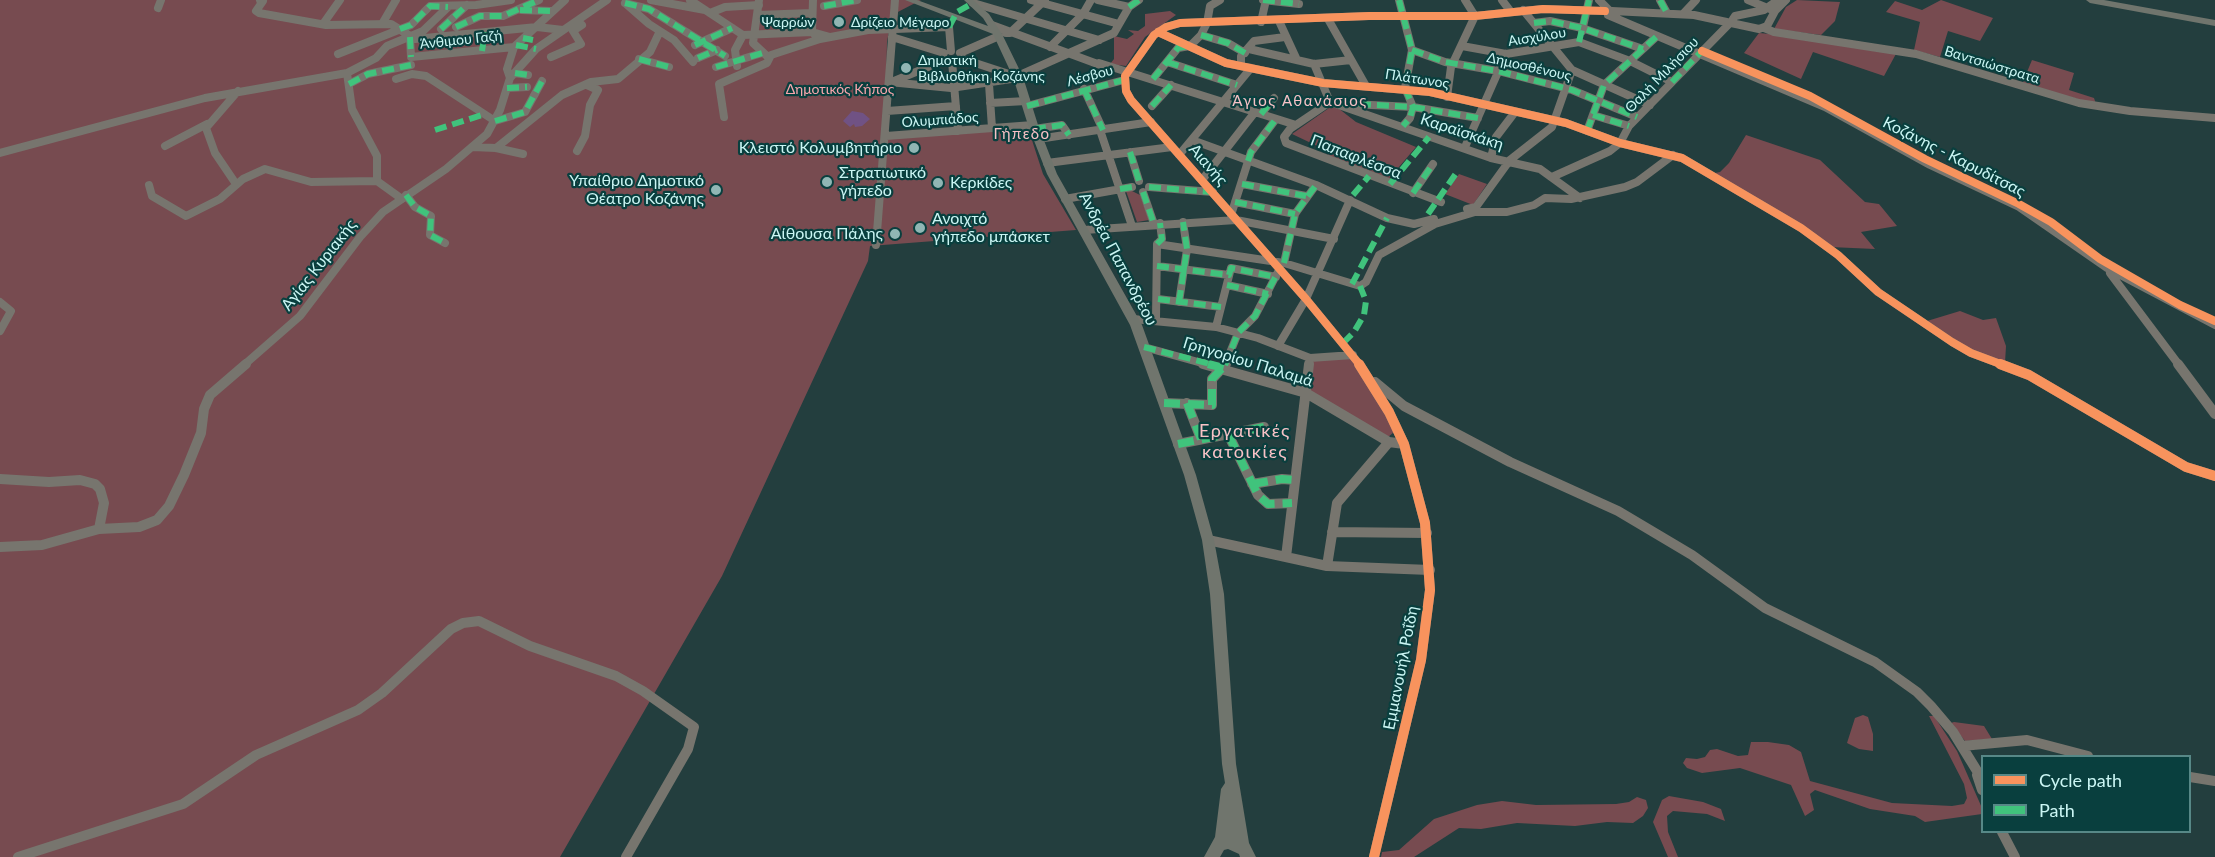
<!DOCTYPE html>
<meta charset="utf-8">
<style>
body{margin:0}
#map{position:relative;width:2215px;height:857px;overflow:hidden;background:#233e3e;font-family:Lato,sans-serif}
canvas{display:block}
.legend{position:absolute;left:1981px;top:755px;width:210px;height:78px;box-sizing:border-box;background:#093f3e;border:2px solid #578887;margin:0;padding:8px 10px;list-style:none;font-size:18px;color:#cbf6f4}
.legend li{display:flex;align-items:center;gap:12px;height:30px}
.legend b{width:30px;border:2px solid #578887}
</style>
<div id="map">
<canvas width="2215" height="857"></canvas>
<ul class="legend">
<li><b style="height:8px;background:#f8935d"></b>Cycle path</li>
<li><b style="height:8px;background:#40c37c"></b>Path</li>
</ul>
</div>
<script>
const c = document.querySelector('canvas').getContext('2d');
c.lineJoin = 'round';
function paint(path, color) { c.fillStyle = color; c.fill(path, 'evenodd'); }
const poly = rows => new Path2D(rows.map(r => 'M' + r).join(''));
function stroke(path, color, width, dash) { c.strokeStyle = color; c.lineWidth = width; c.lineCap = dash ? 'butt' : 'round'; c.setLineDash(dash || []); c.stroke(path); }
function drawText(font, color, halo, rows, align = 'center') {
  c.font = font + ' Lato,sans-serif'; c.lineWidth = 4.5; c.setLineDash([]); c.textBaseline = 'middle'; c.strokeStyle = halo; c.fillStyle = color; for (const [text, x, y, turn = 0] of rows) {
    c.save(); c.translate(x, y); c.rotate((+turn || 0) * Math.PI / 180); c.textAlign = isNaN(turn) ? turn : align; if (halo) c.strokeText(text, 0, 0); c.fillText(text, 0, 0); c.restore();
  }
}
paint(poly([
 [0,0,921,0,892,15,887,42,885,139,1025,129,1029,131,1043,174,1076,230,870,246,868,261,722,576,560,857,0,857],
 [1797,0,1840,2,1835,21,1821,35,1774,29,1786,7],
 [1941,0,1993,18,1980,41,1948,31,1940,57,1914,50,1920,22,1886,12,1895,1,1922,10],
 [1170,11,1176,15,1145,37,1126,66,1110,64,1114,59,1114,36,1127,39,1134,34,1128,30,1138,31,1145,26,1145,14],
 [1759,33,1781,35,1897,52,1884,76,1813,52,1801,79,1744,53],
 [2032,60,2074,73,2069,90,2094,98,2096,104,2022,84],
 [1329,108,1338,108,1356,122,1416,147,1387,181,1326,157,1330,152,1292,134],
 [1746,135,1820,160,1865,202,1879,204,1897,226,1861,232,1875,249,1830,247,1715,173,1720,172,1729,163],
 [1459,174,1487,184,1473,205,1445,194],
 [1130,190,1140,195,1149,220,1137,222,1126,191],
 [1960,311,1983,320,1996,318,2006,346,2005,363,1968,348,1927,321],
 [1352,357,1376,396,1394,432,1387,438,1309,392,1313,360],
 [1863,715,1868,717,1873,734,1873,751,1859,749,1847,743,1855,718],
 [1929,716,1934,716,1957,751,1982,808,1982,814,1925,822,1915,816,1870,809,1815,790,1810,794,1814,810,1805,816,1791,785,1740,768,1702,773,1687,768,1683,763,1686,758,1697,759,1705,757,1710,750,1717,749,1738,756,1748,755,1751,742,1768,742,1789,745,1801,752,1810,781,1892,803,1952,806,1964,804,1967,798,1964,784],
 [1954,722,1984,726,1992,739,1965,741,1951,723],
 [1669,796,1703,802,1721,809,1725,821,1707,814,1673,811,1667,816,1668,832,1678,857,1668,857,1653,822,1662,800],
 [1637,797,1646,800,1648,808,1643,816,1633,823,1607,822,1575,826,1517,823,1481,829,1459,828,1414,857,1381,857,1382,852,1399,850,1434,819,1477,805,1502,801,1536,805,1616,804,1629,802]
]), '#774b50');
paint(poly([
 [852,111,863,113,870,119,862,126,855,127,854,124,850,127,843,121]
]), '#705284');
stroke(poly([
 [260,0,263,1,256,11,259,13,326,25,391,24,415,39,537,27,563,30],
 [651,0,705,10],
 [690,0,743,35],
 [759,0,753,43,768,57],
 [813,0,812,32,816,36],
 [1031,0,1119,24],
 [1098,0,1129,7],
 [1263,0,1299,4],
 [1399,0,1412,50,1405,88,1413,107,1410,118,1403,126],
 [1502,0,1511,12],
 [1599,0,1609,10],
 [1660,0,1667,13],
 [1748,0,1770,9],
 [625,3,649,9,725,56],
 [625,3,649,24,674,40,693,62],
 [973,3,1099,40],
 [824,6,857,0],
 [158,8,161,0],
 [521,10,551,11],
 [1612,11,1694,15,1759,29,1767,26,1775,11,1786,0],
 [710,13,725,7,759,5],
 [1683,14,1696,0],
 [757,15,812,13],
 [1608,15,1825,107,1930,165,2019,207,2107,268,2215,325],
 [1328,19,1366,86],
 [1733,19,1735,16,1764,10,1778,0],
 [1279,21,1297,60],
 [1261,22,1266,0],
 [1534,23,1550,21,1582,28,1643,49],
 [323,24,340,0],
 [382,24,396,0],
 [992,25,1103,66],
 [456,27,480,16,503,16,539,0],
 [1764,28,1774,32,1916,54,2079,103,2130,111,2215,118],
 [441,29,467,5],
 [1582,31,1589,0],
 [1158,32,1226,63,1323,83,1430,92,1566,123,1620,143,1682,158,1801,228,1838,255,1878,292,1952,342,1971,353,2003,365],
 [1006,33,1010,33,1045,0],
 [743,35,812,32,830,37],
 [1201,35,1228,43,1245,53],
 [410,37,411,57,514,47],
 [892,37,944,53],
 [695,45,732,28],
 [1462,46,1506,54,1579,42,1630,61,1672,82],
 [1050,47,1083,14,1091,0],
 [1249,49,1314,64,1351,60],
 [1412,50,1445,62,1498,71,1572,90,1637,117],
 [960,53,999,36],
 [338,54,411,25,430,6,476,5,511,0],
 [551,57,581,44,573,31,582,25],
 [698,58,717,50],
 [960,58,1018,77],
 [639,59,669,67],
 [952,61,958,131],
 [1167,62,1237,85],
 [1099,63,1296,125],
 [1314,64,1330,102],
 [737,66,735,50,743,35],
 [1241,66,1241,56,1254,41,1285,37],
 [716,67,762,53],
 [1572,70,1650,105],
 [347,73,352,109,377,156,377,181],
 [515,73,528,75],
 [510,78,507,69,514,47,565,0],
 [396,79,412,74,426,76,495,121,525,112,542,81],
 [1153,79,1178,48,1190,46,1201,35,1207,23,1210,6,1220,0],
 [894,81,945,60],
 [889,82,951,88,1011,79,1114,33,1129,7,1139,0],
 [349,84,368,74,411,65],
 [989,84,992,128],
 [507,88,527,87],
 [1084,89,1103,130],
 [1447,97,1451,67,1475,16,1465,0],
 [1330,102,1491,158,1540,169,1580,198],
 [1330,102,1290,129,1284,137,1286,143,1441,202],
 [990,103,1026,101],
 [1350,104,1413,107,1478,118],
 [1027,106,1124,80],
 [1152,106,1171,85],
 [887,111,956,106],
 [1261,114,1274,98],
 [1593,115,1629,126],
 [724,117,719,84,767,63,771,55,820,39,868,30,949,27,951,51],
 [1034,129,1062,125,1069,135],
 [1100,130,1132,226],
 [1587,131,1604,85,1656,37],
 [886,136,1033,125],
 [1038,139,1151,122],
 [1192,140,1316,185,1387,218,1414,224,1434,219],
 [165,146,207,124],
 [472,147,496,148,523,154],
 [1465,147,1506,54],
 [496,148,562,95,591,82,618,79,650,52,660,31],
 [577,151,585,136,590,105,598,90,587,85],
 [1130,152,1139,181],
 [0,153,205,98,347,73,376,58,387,46,423,31,448,7],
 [1179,155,1251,68],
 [1491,158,1496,137,1515,112],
 [1047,163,1172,147],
 [1552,177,1610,151,1620,143,1629,126,1729,24],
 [1202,180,1255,112],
 [377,181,402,199],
 [236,184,215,153,206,128,238,91],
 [1242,184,1306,196],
 [149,185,152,196,186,216,220,199,243,179,265,169,311,182,377,181],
 [1149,187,1213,192],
 [1143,192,1154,224],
 [1413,193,1433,164],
 [406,195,415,207,431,216,430,235,445,243],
 [1065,199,1132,187],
 [1235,202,1295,214],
 [1467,209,1476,207,1510,160,1552,127,1572,70,1523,10],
 [1231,215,1251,152,1276,119],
 [1084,230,1236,220,1334,239],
 [1157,244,1284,263,1360,286,1366,282,1379,255,1435,224,1475,212,1507,212,1534,205,1545,198,1571,199,1625,187,1637,182,1673,155],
 [876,245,895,0],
 [1284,263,1295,214,1316,185],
 [1157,266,1229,275],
 [2110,273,2179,365],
 [1227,285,1268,294],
 [1158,299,1221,307],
 [0,302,11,311,0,331],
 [1179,302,1187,249,1183,222],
 [1133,319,1216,327,1258,338,1310,358,1353,355],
 [1156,319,1157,244,1162,239,1160,223],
 [1216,327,1231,268,1276,277],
 [1278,346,1306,299,1350,200],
 [1144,347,1209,365],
 [244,365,300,316,360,237,383,212,446,169,487,134,500,110,510,78,536,49,607,0],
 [1225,365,1238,333,1255,316,1279,270],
 [1309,365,1310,358],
 [1360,365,1306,299,1131,100,1126,91,1125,76,1154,35,1166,27,1180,23,1369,16,1475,16,1543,9,1605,11]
]), '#77756e', 8);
stroke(poly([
 [1203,364,1306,393,1389,442,1404,444],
 [1359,364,1389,412,1404,444,1425,523,1430,590,1421,660,1374,857],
 [2000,364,2029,375,2186,467,2215,476],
 [2178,364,2215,414],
 [1375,382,1404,406,1510,462,1618,511,1692,555,1765,608,1875,662,1917,692,1931,706,1953,732,1982,779],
 [1164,403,1212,405,1212,379,1226,364],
 [1187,403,1201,439],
 [1228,434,1258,495,1268,504,1292,503],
 [1178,444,1264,427],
 [0,479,49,482,80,480,95,484,100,489,104,503,99,529],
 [1252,484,1282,479,1295,480],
 [1332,532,1427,533],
 [1208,540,1327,566,1430,570],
 [0,547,42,545,99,529,139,527,157,520,169,506,184,475,201,433,204,409,210,395,246,364],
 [1286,557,1309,364],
 [1327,566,1337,503,1389,442],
 [1962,746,2027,740,2088,756],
 [1977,775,1982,790],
 [2190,777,2215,781],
 [2002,832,2015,857],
 [18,857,183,804,256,755,358,710,382,693,451,629,463,623,479,621,530,646,616,676,643,691,694,727,688,749,626,857]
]), '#77756e', 10);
paint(poly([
 [905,0,917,0,988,26,983,18,964,0,973,0,989,14,1003,36,1023,77,1038,125,1057,174,1142,325,1196,475,1214,540,1224,594,1236,764,1249,843,1256,857,1240,857,1239,854,1228,849,1224,850,1220,857,1204,857,1215,837,1221,789,1225,783,1222,764,1210,594,1202,540,1184,475,1130,325,1047,174,1028,125,1013,77,993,34,905,0],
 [2086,0,2104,0,2215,20,2215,26,2090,3,2086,0]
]), '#70756d');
stroke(poly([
 [1263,0,1299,4],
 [1399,0,1412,50,1405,88,1413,107,1410,118,1403,126],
 [1660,0,1667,13],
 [625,3,649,9,725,56],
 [824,6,857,0],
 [1129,7,1139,0],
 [520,10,551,11],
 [1534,23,1550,21,1582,28,1643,49],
 [456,27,480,16,503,16,539,0],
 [949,27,957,12,973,3],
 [400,29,411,25,430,6,448,7],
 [441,29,467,5],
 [1201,35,1228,43,1245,53],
 [410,37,411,57],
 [523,38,533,40],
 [1579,42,1589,0],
 [516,45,536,49],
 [695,45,732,28],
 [1412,50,1445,62,1498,71,1572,90,1637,117],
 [482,51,485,32],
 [698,58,717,50],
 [639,59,669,67],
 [1167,62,1237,85],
 [716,67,762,53],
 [515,73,528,75],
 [1153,79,1178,48,1189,46],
 [1672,82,1700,53],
 [349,84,368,74,411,65],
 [507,88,527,87],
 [1084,89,1103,130],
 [1341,103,1413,107,1478,118],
 [1027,106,1124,80],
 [1152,106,1171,85],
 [1261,114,1274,98],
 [1593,115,1629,126],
 [495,121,525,112,542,81],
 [1034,129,1062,125,1069,135],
 [435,130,485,114],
 [1587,131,1604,85,1656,37],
 [1130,152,1139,181],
 [1248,161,1251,152,1276,119],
 [1242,184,1306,196],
 [1390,184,1429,137],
 [1149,187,1211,192],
 [1120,189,1132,187],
 [1143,192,1154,224],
 [1413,193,1433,164],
 [406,195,415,207,431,216,430,235,445,243],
 [1353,195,1369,176],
 [1235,202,1295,214],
 [1428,214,1457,172],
 [1157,244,1162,239,1160,223],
 [1284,263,1295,214,1316,185],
 [1157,266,1229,275,1231,268,1276,277],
 [1352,284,1387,218],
 [1227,285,1268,294],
 [1158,299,1221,307],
 [1179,302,1187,249,1183,222],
 [1343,343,1354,332,1364,315,1366,301,1360,286],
 [1144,347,1214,365],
 [1225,365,1238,333,1255,316,1279,270]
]), '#40c37c', 6, [12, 6]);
stroke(poly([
 [1208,364,1224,368],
 [1164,403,1212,405,1212,379,1226,364],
 [1187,403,1201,439],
 [1228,434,1258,495,1268,504,1292,503],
 [1178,444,1264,427],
 [1252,484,1282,479,1295,480]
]), '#40c37c', 8, [16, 8]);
stroke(poly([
 [1158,32,1226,63,1323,83,1430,92,1566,123,1620,143,1682,158,1801,228,1838,255,1878,292,1952,342,1971,353,2003,365],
 [1702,51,1810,96,1925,159,2019,204,2051,222,2100,259,2180,305,2215,321],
 [1360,365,1306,299,1131,100,1126,91,1125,76,1154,35,1166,27,1180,23,1369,16,1475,16,1543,9,1605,11]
]), '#f8935d', 8);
stroke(poly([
 [1359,364,1389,412,1404,444,1425,523,1430,590,1421,660,1374,857],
 [2000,364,2029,375,2186,467,2215,476]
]), '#f8935d', 10);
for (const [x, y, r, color] of [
 [839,22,6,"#90b6b4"],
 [906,68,6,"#90b6b4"],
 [914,148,6,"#90b6b4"],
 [827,182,6,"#90b6b4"],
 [938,183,6,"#90b6b4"],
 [716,190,6,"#90b6b4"],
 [920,228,6,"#90b6b4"],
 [895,234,6,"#90b6b4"]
]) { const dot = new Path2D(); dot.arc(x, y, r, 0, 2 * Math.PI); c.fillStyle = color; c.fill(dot); stroke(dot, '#093f3e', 2); }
drawText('14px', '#cbf6f4', '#093f3e', [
 ["Ψαρρών",788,22],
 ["Αισχύλου",1537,37,-9],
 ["Άνθιμου Γαζή",461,40,-6],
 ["Βαντσιώστρατα",1992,65,17],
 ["Δημοσθένους",1529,67,13],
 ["Θαλή Μιλήσιου",1662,75,-46],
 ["Λέσβου",1090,76,-15],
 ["Πλάτωνος",1417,79,9],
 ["Ολυμπιάδος",940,120,-4]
]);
drawText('14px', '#cbf6f4', '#093f3e', [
 ["Δρίζειο Μέγαρο",851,22],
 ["Δημοτική",918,60],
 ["Βιβλιοθήκη Κοζάνης",918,76]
], 'left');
drawText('14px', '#f9a6ad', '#093f3e', [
 ["Δημοτικός Κήπος",840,89]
]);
c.letterSpacing = '1.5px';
drawText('15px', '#f7c2c6', '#093f3e', [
 ["Άγιος Αθανάσιος",1300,101],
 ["Γήπεδο",1022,134]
]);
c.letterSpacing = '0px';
drawText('16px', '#cbf6f4', '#093f3e', [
 ["Καραϊσκάκη",1462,132,18],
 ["Παπαφλέσσα",1356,157,21],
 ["Κοζάνης - Καρυδίτσας",1954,157,27],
 ["Αιανής",1208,165,49],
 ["Ανδρέα Παπανδρέου",1118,259,62],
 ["Αγίας Κυριακής",319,265,-52],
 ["Γρηγορίου Παλαμά",1248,362,17],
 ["Εμμανουήλ Ροΐδη",1401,668,-79]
]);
drawText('16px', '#cbf6f4', '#093f3e', [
 ["Κλειστό Κολυμβητήριο",902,148],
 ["Στρατιωτικό",839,173,"left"],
 ["γήπεδο",839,191,"left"],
 ["Υπαίθριο Δημοτικό",704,181],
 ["Θέατρο Κοζάνης",704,199],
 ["Κερκίδες",950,183,"left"],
 ["Ανοιχτό",932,219,"left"],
 ["γήπεδο μπάσκετ",932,237,"left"],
 ["Αίθουσα Πάλης",883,234]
], 'right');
c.letterSpacing = '1.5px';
drawText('18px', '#f7c2c6', '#093f3e', [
 ["Εργατικές",1245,431],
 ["κατοικίες",1245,452]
]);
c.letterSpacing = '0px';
</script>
